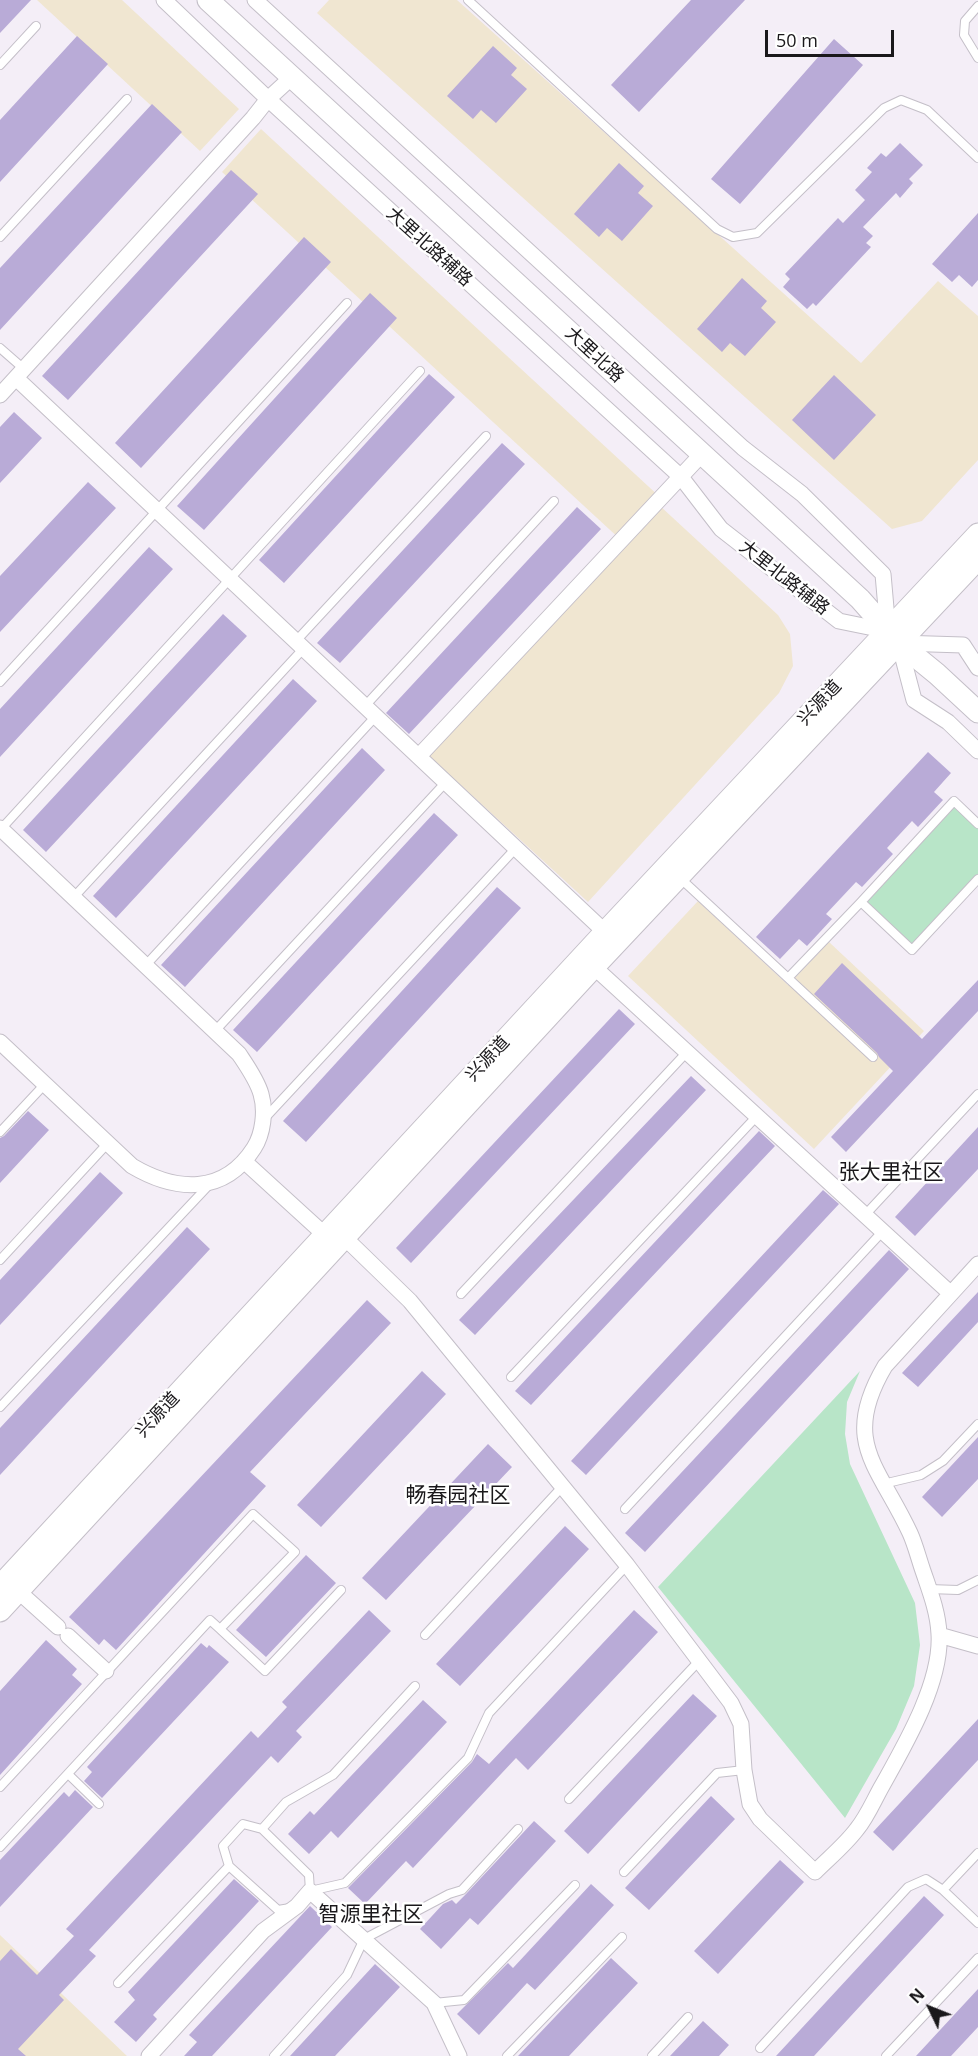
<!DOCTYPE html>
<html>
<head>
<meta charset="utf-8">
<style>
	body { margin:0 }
	#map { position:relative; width:978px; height:2056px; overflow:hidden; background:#f4eef7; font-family:"Open Sans",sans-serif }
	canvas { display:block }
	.north { position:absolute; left:900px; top:1978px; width:60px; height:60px; -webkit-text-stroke:4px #fff; paint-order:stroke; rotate:313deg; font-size:16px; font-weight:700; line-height:24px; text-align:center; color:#1a181b }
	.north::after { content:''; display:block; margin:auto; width:21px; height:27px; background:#1a181b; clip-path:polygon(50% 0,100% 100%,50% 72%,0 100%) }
	.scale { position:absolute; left:765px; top:30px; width:129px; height:27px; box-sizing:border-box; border:3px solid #1a181b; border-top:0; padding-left:8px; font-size:18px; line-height:21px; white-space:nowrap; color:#1a181b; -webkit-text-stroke:4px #fff; paint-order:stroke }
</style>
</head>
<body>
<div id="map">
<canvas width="978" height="2056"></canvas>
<div class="north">N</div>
<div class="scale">50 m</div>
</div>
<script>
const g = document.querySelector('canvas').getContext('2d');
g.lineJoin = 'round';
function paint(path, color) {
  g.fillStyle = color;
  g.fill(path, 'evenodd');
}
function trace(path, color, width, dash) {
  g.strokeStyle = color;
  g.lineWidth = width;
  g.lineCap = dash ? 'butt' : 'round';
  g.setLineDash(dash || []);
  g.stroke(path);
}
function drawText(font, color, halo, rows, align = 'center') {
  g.font = font + ' "Open Sans","Noto Sans SC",sans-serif';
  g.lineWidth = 5;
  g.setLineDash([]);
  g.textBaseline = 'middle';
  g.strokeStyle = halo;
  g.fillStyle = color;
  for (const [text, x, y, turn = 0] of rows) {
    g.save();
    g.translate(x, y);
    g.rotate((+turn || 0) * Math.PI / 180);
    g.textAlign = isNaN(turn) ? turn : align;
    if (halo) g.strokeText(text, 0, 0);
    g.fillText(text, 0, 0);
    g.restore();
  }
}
paint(new Path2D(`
	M 37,0 L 122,0 L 239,109 L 200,151 Z
	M 329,0 L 457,0 L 861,363 L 938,281 L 978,316 L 978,460 L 922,521 L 892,529 L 317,13 Z
	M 261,129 L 661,498 L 659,505 L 778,615 L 790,634 L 793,666 L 779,693 L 588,902 L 429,756 L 622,541 L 222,172 Z
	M 698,901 L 788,985 L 829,942 L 924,1031 L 814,1149 L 628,976 Z
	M 0,1935 L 127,2056 L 0,2056 Z`), '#f0e6d1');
paint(new Path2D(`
	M 954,806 L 978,828 L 978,874 L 912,945 L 866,902 Z
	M 860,1371 L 847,1402 L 845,1434 L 850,1464 L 915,1603 L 920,1645 L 914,1686 L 896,1729 L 845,1818 L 658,1587 Z`), '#b8e5c8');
paint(new Path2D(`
	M 0,0 L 31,0 L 0,33 Z
	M 691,0 L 745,0 L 639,112 L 611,85 Z
	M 77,36 L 108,64 L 0,182 L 0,120 Z
	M 834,39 L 863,65 L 740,204 L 711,179 Z
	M 493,46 L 517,68 L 511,75 L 527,89 L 496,123 L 481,110 L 473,119 L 447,96 Z
	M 152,104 L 182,132 L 0,330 L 0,268 Z
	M 900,143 L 923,165 L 909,179 L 913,183 L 900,198 L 896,193 L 863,227 L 873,236 L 866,243 L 871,247 L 816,306 L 813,303 L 807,309 L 783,287 L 790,279 L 785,274 L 838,218 L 843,223 L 865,200 L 855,190 L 872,172 L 867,168 L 881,153 L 886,157 Z
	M 619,163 L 644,186 L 638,193 L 653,206 L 622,241 L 607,228 L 599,237 L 574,214 Z
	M 231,170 L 258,194 L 68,400 L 42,376 Z
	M 978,213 L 978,280 L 972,287 L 959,275 L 952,282 L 932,264 Z
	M 304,237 L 331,262 L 141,468 L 115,443 Z
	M 742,278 L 767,301 L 761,308 L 776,322 L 745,356 L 730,343 L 722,352 L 697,329 Z
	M 370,293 L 397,318 L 204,530 L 177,506 Z
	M 429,374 L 455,397 L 284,583 L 259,560 Z
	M 834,375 L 876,415 L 834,460 L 792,420 Z
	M 14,412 L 42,438 L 0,483 L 0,427 Z
	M 502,443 L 525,464 L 340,663 L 317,643 Z
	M 88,482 L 116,508 L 0,632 L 0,576 Z
	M 577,507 L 601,529 L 409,734 L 386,713 Z
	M 149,547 L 173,569 L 0,757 L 0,709 Z
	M 223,614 L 247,636 L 46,852 L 23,830 Z
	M 293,679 L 317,701 L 116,918 L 93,896 Z
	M 362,748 L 385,770 L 185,987 L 161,965 Z
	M 928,752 L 951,773 L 934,792 L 943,800 L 918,827 L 912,821 L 887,848 L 893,854 L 862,887 L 856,882 L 826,914 L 832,919 L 807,946 L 799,939 L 780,959 L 756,937 Z
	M 434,813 L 458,835 L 257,1052 L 233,1030 Z
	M 497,887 L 521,908 L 306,1142 L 283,1121 Z
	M 842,963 L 922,1039 L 978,980 L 978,1011 L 846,1152 L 831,1137 L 893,1071 L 879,1057 L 877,1053 L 814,994 Z
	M 619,1009 L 635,1024 L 411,1263 L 396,1248 Z
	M 691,1076 L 706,1090 L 475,1335 L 459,1320 Z
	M 28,1111 L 49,1130 L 0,1183 L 0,1138 L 4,1136 Z
	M 978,1127 L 978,1169 L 915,1236 L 895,1217 Z
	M 759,1131 L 775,1146 L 531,1405 L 515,1391 Z
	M 100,1172 L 123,1193 L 0,1325 L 0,1280 Z
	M 823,1190 L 839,1204 L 586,1475 L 571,1461 Z
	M 187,1227 L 210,1249 L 0,1475 L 0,1428 Z
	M 889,1250 L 909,1269 L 645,1552 L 625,1533 Z
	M 978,1292 L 978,1322 L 918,1387 L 902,1373 Z
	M 367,1300 L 391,1323 L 250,1472 L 266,1486 L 116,1650 L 104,1639 L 99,1645 L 69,1617 Z
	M 422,1371 L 446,1394 L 321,1527 L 297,1505 Z
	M 978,1437 L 978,1479 L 942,1517 L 922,1497 Z
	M 488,1444 L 512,1467 L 386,1600 L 362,1578 Z
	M 565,1526 L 589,1549 L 460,1686 L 436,1664 Z
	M 306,1555 L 336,1583 L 266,1657 L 236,1630 Z
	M 369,1610 L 391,1631 L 296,1731 L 302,1737 L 278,1763 L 271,1756 L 89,1950 L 96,1956 L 59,1995 L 64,2000 L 18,2049 L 26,2056 L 0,2056 L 0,1961 L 11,1949 L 37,1975 L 74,1936 L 66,1929 L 251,1731 L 258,1738 L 287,1707 L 282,1702 Z
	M 634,1610 L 658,1632 L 528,1770 L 516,1758 L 413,1868 L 406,1861 L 365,1904 L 348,1888 L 472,1762 L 477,1754 L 489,1764 Z
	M 46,1640 L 77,1669 L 72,1675 L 82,1684 L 0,1775 L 0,1691 Z
	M 201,1643 L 207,1648 L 209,1645 L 229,1662 L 102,1798 L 84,1781 L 92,1772 L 87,1767 Z
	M 693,1694 L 717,1716 L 588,1854 L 564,1831 Z
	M 423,1700 L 447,1722 L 338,1838 L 331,1831 L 309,1854 L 288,1834 L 310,1811 L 314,1815 Z
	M 978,1719 L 978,1760 L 893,1851 L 873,1832 Z
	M 75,1790 L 93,1807 L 0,1907 L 0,1860 L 64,1792 L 69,1797 Z
	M 711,1796 L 735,1819 L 649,1910 L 625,1888 Z
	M 534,1821 L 556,1841 L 478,1925 L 470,1918 L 441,1949 L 420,1929 L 443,1904 L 452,1900 L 456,1904 L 466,1894 Z
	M 780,1860 L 804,1882 L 718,1974 L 694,1951 Z
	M 234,1879 L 259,1901 L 153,2015 L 157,2019 L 136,2042 L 114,2022 L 135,2000 L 128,1992 Z
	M 591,1884 L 614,1905 L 535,1990 L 527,1983 L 479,2035 L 457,2014 L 508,1963 L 513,1968 Z
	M 924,1896 L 944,1915 L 814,2056 L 776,2056 Z
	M 310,1906 L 332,1927 L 212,2056 L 184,2056 L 197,2042 L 189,2035 Z
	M 611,1958 L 638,1983 L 569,2056 L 518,2056 Z
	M 375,1964 L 400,1987 L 335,2056 L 290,2056 Z
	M 978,1989 L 978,2027 L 951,2056 L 916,2056 Z
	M 703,2021 L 729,2045 L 719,2056 L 670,2056 Z`), '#b9abd7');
const service = new Path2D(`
	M 468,0 L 717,229 L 733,237 L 757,233 L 884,108 L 901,100 L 927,110 L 978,158
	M 978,6 L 965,21 L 964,35 L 978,58
	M 0,65 L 36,26
	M 0,237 L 127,99
	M 0,348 L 24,369
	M 296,641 L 486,436
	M 0,682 L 347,303
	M 365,706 L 554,501
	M 978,824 L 954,801 L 861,902 L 912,950 L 978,879
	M 1,829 L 420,371
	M 680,878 L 788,978 L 861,902
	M 73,898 L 304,648
	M 145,966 L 376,716
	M 788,978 L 873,1057
	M 215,1031 L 446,782
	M 265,1118 L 516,848
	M 0,1132 L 45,1084
	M 865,1215 L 978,1094
	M 0,1260 L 108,1143
	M 461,1294 L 687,1052
	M 511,1377 L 757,1116
	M 0,1407 L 209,1185
	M 883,1484 L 921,1475 L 943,1461 L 978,1424
	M 625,1509 L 883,1231
	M 929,1589 L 958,1590 L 978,1580
	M 220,1629 L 265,1671 L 341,1590
	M 425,1635 L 562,1487
	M 415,1686 L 333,1775 L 286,1802 L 262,1829 L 309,1875 L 310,1891 L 345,1883 L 468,1758 L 489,1713 L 627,1565
	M 68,1774 L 99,1804
	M 0,1787 L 253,1514 L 295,1552 L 220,1629 L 210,1620 L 0,1847
	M 569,1799 L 699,1661
	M 229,1866 L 223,1846 L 243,1824 L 262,1829
	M 624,1872 L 717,1773 L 744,1770
	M 943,1890 L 978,1923
	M 118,1983 L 229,1866 L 278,1910 L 290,1908
	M 434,2003 L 464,2000 L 575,1885
	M 760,2048 L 908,1887 L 926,1879 L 943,1890 L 978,1853
	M 274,2056 L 347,1975 L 364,1939 L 449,1894 L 462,1890 L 518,1829
	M 507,2056 L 622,1937
	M 652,2056 L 688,2017
	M 886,2056 L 978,1958`);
const minor = new Path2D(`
	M 164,0 L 268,99 L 681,477 L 721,529 L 839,621 L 888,631 L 883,574 L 802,494 L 743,448 L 255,0
	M 16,378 L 605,932
	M 0,395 L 253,118 L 268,99 L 292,77
	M 978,668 L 963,645 L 899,643 L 914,700 L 948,722 L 978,751
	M 419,756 L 701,455
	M 0,828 L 239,1054 C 247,1066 257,1080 261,1094 C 266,1111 263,1134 254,1148 C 224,1195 176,1192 132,1166 L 0,1042
	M 594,967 L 950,1293
	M 245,1162 L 325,1235
	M 345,1238 L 410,1301 L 627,1565 L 731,1703 L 741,1724 L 744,1770 L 750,1804 L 760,1819 L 815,1872 C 829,1858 845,1845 857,1829 C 867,1817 874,1800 882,1786 C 905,1745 942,1682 939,1634 C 938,1611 929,1589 922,1568 C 918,1556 915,1544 910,1533 C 879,1466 840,1442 885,1366 L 978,1264
	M 18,1591 L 58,1627
	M 939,1635 L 978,1646
	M 68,1636 L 106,1671
	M 149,2056 L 263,1931 L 297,1906 L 310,1891 L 434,2003 L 459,2056`);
const secondary = new Path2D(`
	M 208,0 L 860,599 L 899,643 L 937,674 L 978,712
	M 0,1586 L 605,932 L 978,534
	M 0,1611 L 594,967 L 978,559`);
trace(service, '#c4bfc8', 10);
trace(minor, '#c4bfc8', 17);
trace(secondary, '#c4bfc8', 23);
trace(service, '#fff', 8);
trace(minor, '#fff', 15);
trace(secondary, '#fff', 21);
drawText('18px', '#1a181b', '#fff', [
	["大里北路辅路",429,247,42],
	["大里北路",594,355,43],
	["大里北路辅路",784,578,38],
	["兴源道",820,703,-47],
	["兴源道",488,1059,-47],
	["兴源道",158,1415,-47]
]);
drawText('21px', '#1a181b', '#fff', [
	["张大里社区",891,1173],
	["畅春园社区",458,1496],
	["智源里社区",371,1915]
]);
</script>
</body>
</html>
